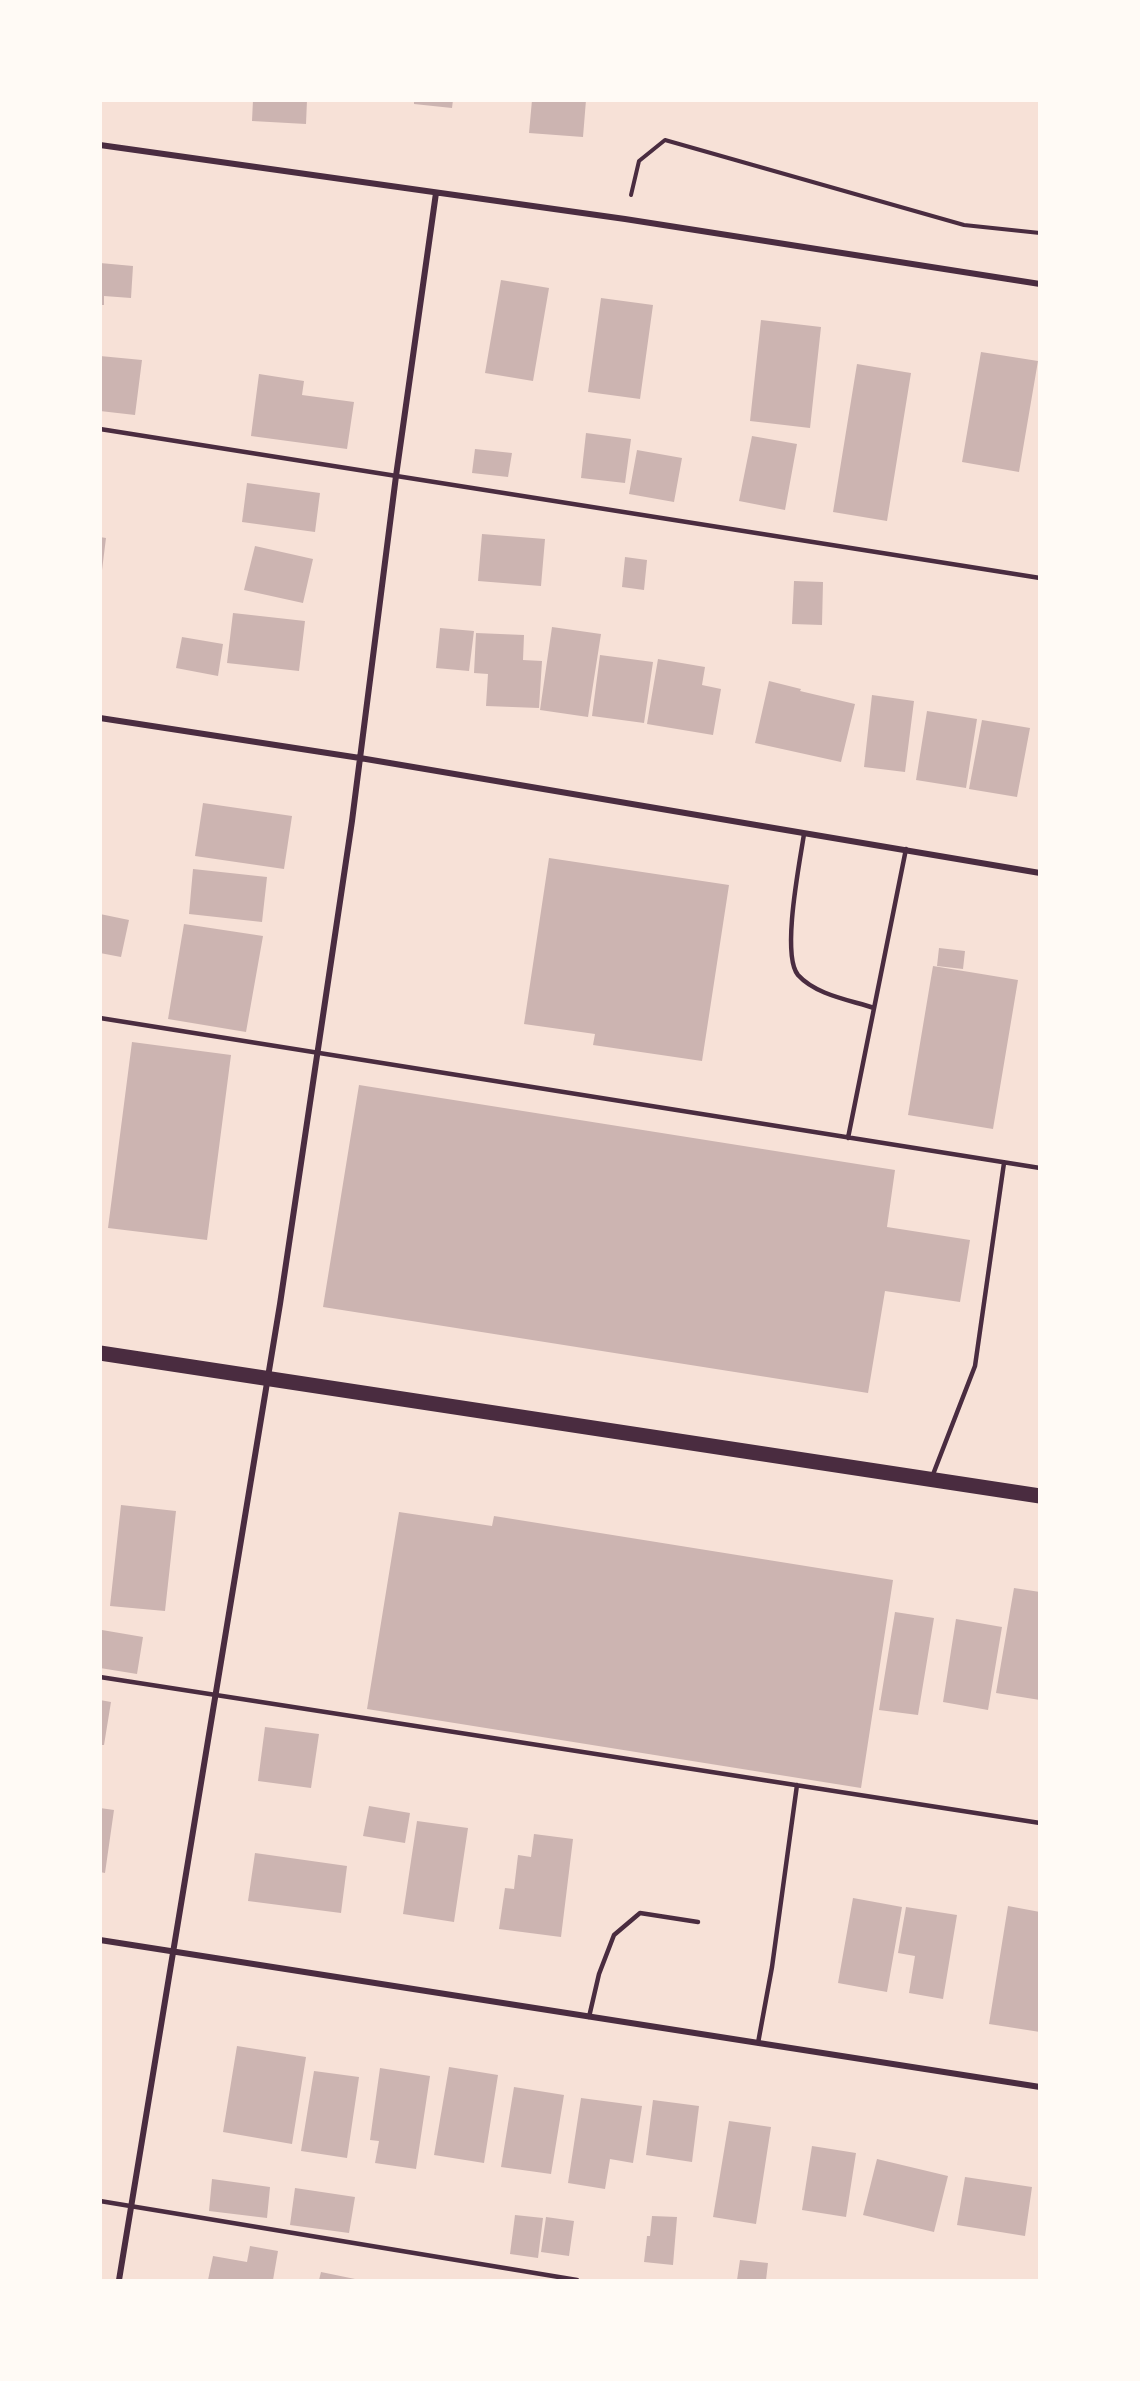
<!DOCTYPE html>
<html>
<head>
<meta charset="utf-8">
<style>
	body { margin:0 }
	#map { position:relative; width:1140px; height:2381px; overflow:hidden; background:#f7e1d7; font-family:"Fira Sans",sans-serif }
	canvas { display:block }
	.frame { position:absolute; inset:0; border:102px solid #fffaf5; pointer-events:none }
</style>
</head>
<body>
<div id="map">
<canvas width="1140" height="2381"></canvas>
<div class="frame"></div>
</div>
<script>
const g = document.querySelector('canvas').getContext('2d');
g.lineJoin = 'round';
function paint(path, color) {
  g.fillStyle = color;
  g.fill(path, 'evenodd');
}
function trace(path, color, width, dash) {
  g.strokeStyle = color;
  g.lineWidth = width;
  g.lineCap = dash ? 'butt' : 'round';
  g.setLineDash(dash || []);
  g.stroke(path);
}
paint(new Path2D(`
	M 253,100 L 307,100 L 306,124 L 252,121 Z
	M 414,100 L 453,100 L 452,108 L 414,104 Z
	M 532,100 L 586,100 L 583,137 L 529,133 Z
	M 100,263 L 133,266 L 131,298 L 104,296 L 104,305 L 100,305 Z
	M 501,280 L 549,288 L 533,381 L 485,373 Z
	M 601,298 L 653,305 L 640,399 L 588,392 Z
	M 761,320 L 821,327 L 810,428 L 750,421 Z
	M 981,352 L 1038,361 L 1019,472 L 962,462 Z
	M 100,356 L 142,360 L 135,415 L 100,411 Z
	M 857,364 L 911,373 L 887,521 L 833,512 Z
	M 259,374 L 304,381 L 302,395 L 354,402 L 347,449 L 251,436 Z
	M 586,433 L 631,439 L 625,483 L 581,478 Z
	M 752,436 L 797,444 L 785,510 L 739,501 Z
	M 475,449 L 512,453 L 508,477 L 472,473 Z
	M 637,450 L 682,458 L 674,502 L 629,494 Z
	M 247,483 L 320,493 L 315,532 L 242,522 Z
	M 482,534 L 545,539 L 541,586 L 478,581 Z
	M 100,537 L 106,538 L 102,570 L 100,570 Z
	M 255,546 L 313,559 L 303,603 L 244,590 Z
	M 625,557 L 647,560 L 644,590 L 622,587 Z
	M 794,581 L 823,582 L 822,625 L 792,624 Z
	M 233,613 L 305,621 L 299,671 L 227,663 Z
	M 552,627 L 601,634 L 588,717 L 540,710 Z
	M 440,628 L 474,631 L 469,671 L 436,668 Z
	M 476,633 L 524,635 L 523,660 L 542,661 L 539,708 L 486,706 L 488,674 L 474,673 Z
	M 182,637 L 223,644 L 218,676 L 176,668 Z
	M 600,655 L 653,662 L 644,723 L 592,716 Z
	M 658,659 L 705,667 L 702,685 L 721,689 L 713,735 L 647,724 Z
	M 769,681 L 801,689 L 800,691 L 855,704 L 841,762 L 755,743 Z
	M 872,695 L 914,701 L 905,772 L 864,767 Z
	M 927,711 L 977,719 L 966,788 L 916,780 Z
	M 982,720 L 1030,728 L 1017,797 L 969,789 Z
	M 203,803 L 292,816 L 284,869 L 195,856 Z
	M 549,858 L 729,885 L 702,1061 L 593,1045 L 595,1034 L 524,1024 Z
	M 193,869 L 267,877 L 262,922 L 189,914 Z
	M 100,914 L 129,920 L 121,957 L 100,953 Z
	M 184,924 L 263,936 L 246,1032 L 168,1019 Z
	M 939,948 L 965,951 L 963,969 L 937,966 Z
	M 933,966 L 1018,980 L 993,1129 L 908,1115 Z
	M 132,1042 L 231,1055 L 207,1240 L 108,1228 Z
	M 359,1085 L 895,1170 L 887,1227 L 970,1240 L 960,1302 L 885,1291 L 868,1393 L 323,1307 Z
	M 121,1505 L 176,1511 L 165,1611 L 110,1606 Z
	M 399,1512 L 492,1526 L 494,1516 L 893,1580 L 861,1788 L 367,1709 Z
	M 1014,1588 L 1040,1592 L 1040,1700 L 996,1693 Z
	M 895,1612 L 934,1618 L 918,1715 L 879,1710 Z
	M 956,1619 L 1002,1627 L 988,1710 L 943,1702 Z
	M 102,1630 L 143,1637 L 137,1674 L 100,1668 Z
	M 100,1700 L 111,1702 L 104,1745 L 100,1745 Z
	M 265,1727 L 319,1734 L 311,1788 L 258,1781 Z
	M 369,1806 L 410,1813 L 405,1843 L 363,1836 Z
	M 100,1808 L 114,1810 L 105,1873 L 100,1872 Z
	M 417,1821 L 468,1828 L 454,1922 L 403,1914 Z
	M 534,1834 L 573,1839 L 561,1937 L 499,1929 L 505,1888 L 514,1889 L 518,1855 L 531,1857 Z
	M 255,1853 L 347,1866 L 341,1913 L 248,1901 Z
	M 853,1898 L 902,1907 L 887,1992 L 838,1983 Z
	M 1008,1906 L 1040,1912 L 1040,2032 L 989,2024 Z
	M 906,1907 L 957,1915 L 943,1999 L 909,1993 L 915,1956 L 898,1953 Z
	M 237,2046 L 306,2057 L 292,2144 L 223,2132 Z
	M 449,2067 L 498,2075 L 484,2163 L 434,2155 Z
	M 380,2068 L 430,2076 L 416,2169 L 375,2163 L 379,2141 L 370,2140 Z
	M 314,2071 L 359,2077 L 347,2158 L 301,2151 Z
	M 514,2087 L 564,2095 L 551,2174 L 501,2167 Z
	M 581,2098 L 642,2106 L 633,2163 L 610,2159 L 605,2189 L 568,2183 Z
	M 653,2100 L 699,2106 L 692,2162 L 646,2155 Z
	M 729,2121 L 771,2127 L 756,2224 L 713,2217 Z
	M 812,2146 L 856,2153 L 846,2217 L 802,2210 Z
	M 877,2159 L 948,2176 L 934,2232 L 863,2215 Z
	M 965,2177 L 1032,2187 L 1025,2236 L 957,2225 Z
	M 212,2179 L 270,2187 L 267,2218 L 209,2211 Z
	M 295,2188 L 355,2197 L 349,2233 L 290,2225 Z
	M 515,2215 L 543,2218 L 538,2258 L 510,2254 Z
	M 652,2216 L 677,2217 L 673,2265 L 644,2262 L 647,2236 L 650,2236 Z
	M 546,2217 L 574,2221 L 569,2256 L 541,2252 Z
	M 250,2246 L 278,2251 L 273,2280 L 208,2280 L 213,2256 L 247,2262 Z
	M 740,2260 L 768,2263 L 766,2280 L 737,2280 Z
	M 321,2272 L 355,2279 L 355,2280 L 319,2280 Z`), '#ccb4b1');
trace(new Path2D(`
	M 631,195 L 639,161 L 665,140 L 964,225 L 1040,233`), '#4a2c40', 4);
trace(new Path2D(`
	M 100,429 L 1040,578
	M 804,834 C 800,861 781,955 798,975 C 816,995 850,1000 874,1008
	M 100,1018 L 1040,1168
	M 848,1138 L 906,849
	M 932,1477 L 975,1366 L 1004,1163
	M 100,1677 L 1040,1823
	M 589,2017 L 599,1974 L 614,1935 L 640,1913 L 698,1922
	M 758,2043 L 772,1967 L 797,1785
	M 100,2201 L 577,2280`), '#4a2c40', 4.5);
trace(new Path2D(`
	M 100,145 L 625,219 L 1040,284
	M 100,718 L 360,758 L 1040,873
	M 100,1940 L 1040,2087
	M 119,2280 L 280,1304 L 352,821 L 396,476 L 436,193`), '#4a2c40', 6);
trace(new Path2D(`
	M 100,1353 L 1040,1496`), '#4a2c40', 15);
</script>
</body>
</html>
